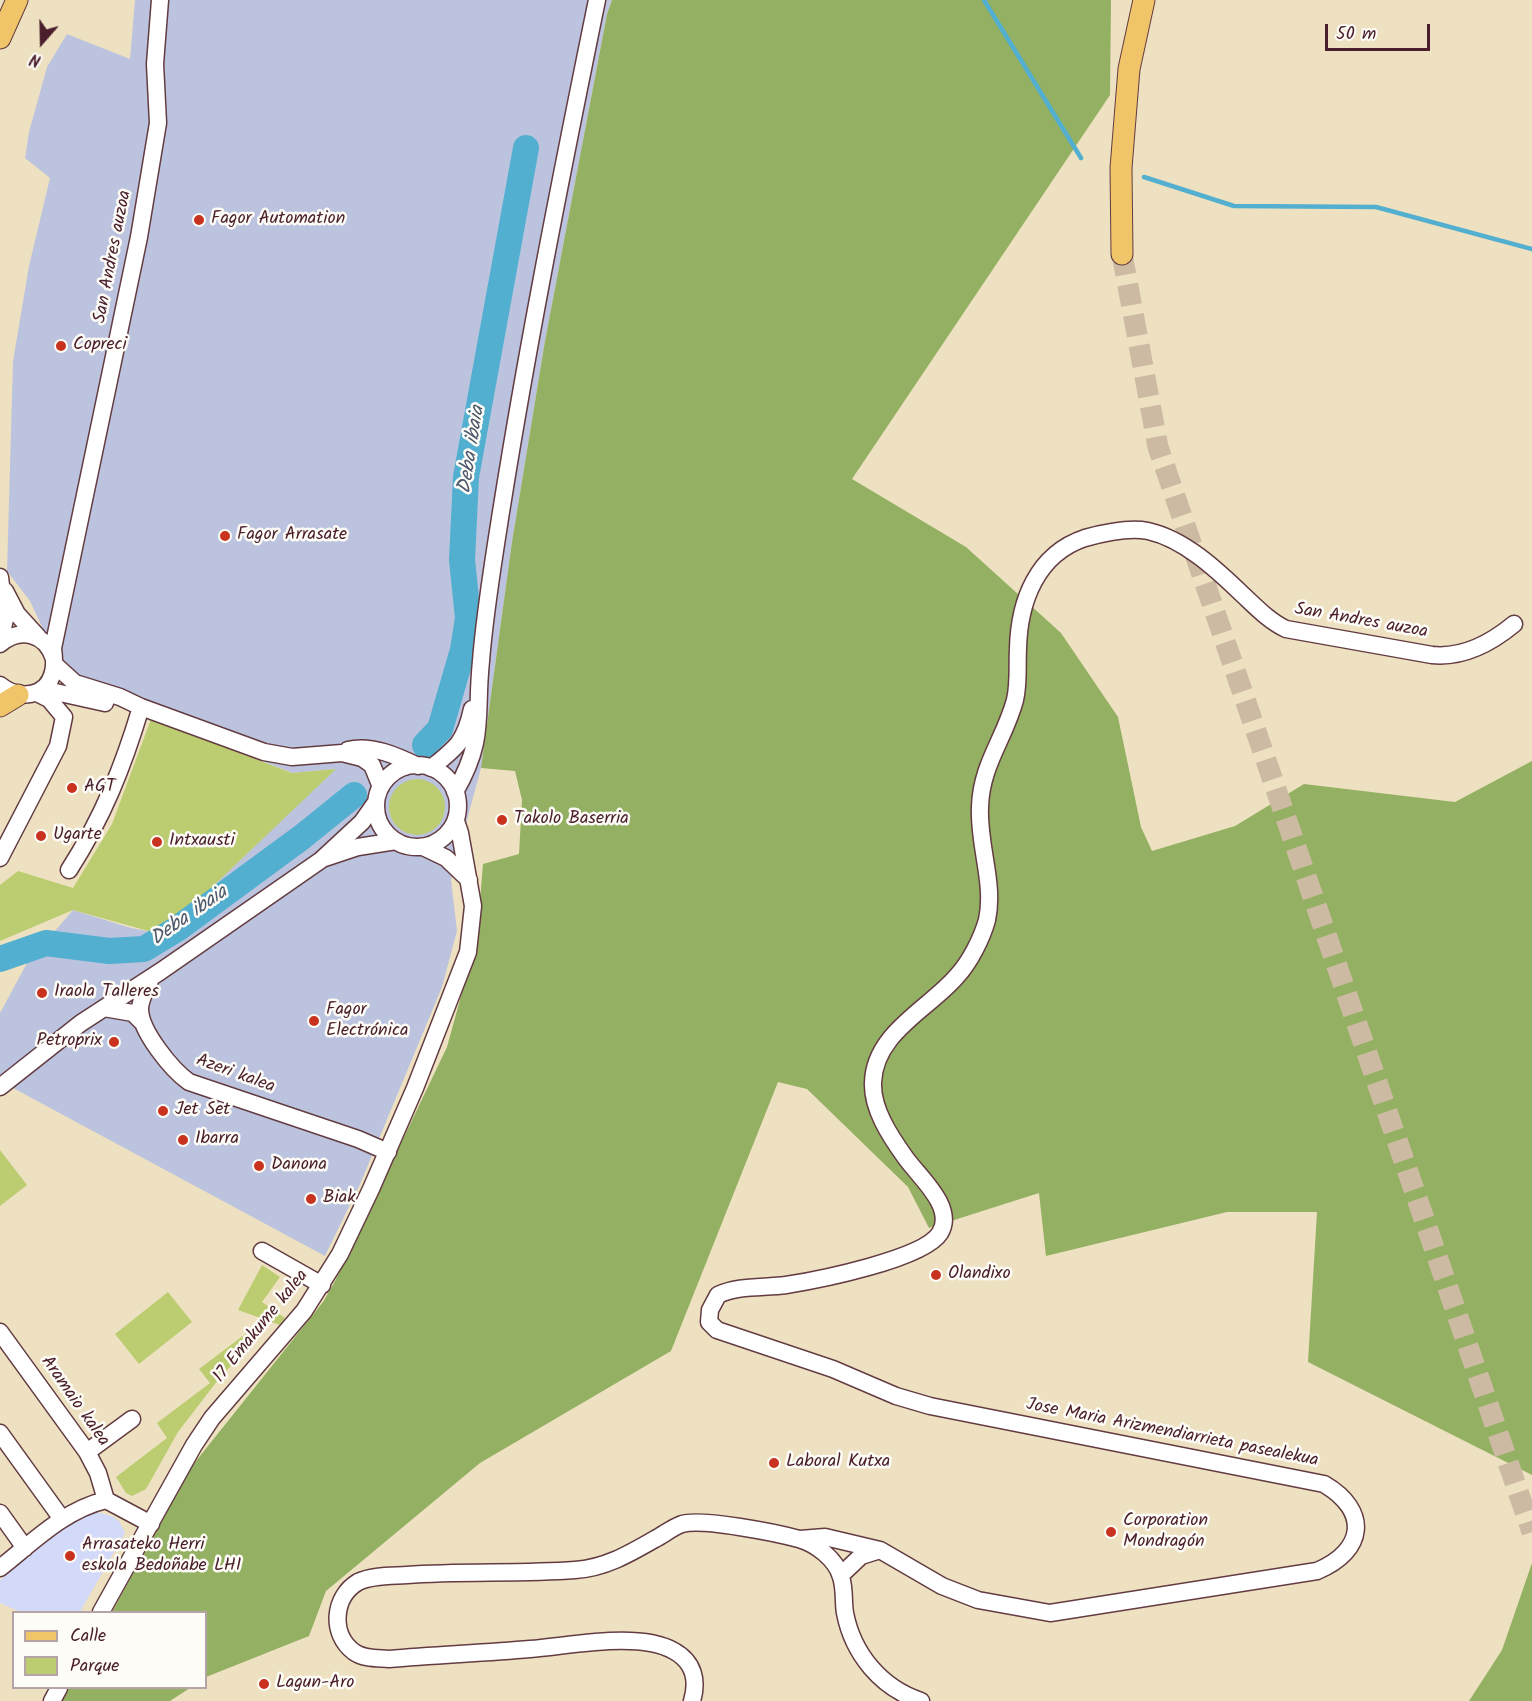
<!DOCTYPE html>
<html>
<head>
<meta charset="utf-8">
<style>
	body { margin:0 }
	#map { position:relative; width:1532px; height:1701px; overflow:hidden; background:#eee1c1; font-family:Kalam,sans-serif }
	canvas { display:block }
	.legend { position:absolute; left:12px; top:1611px; width:195px; height:78px; box-sizing:border-box; background:#fdfcf7; border:2px solid #b5a4a5; margin:0; padding:8px 10px; list-style:none; font-size:18px; color:#4a1f2b }
	.legend li { display:flex; align-items:center; gap:12px; height:30px }
	.legend b { width:30px; border:2px solid #b5a4a5 }
	.north { position:absolute; left:12px; top:12px; width:60px; height:60px; -webkit-text-stroke:4px #fdfcf7; paint-order:stroke; rotate:200deg; font-size:16px; font-weight:700; line-height:24px; text-align:center; color:#4a1f2b }
	.north::after { content:''; display:block; margin:auto; width:21px; height:27px; background:#4a1f2b; clip-path:polygon(50% 0,100% 100%,50% 72%,0 100%) }
	.scale { position:absolute; left:1325px; top:24px; width:105px; height:27px; box-sizing:border-box; border:3px solid #4a1f2b; border-top:0; padding-left:8px; font-size:18px; line-height:21px; white-space:nowrap; color:#4a1f2b; -webkit-text-stroke:4px #fdfcf7; paint-order:stroke }
</style>
</head>
<body>
<div id="map">
<canvas width="1532" height="1701"></canvas>
<ul class="legend">
<li><b style="height:8px;background:#f0c469"></b>Calle</li>
<li><b style="height:16px;background:#bbcd70"></b>Parque</li>
</ul>
<div class="north">N</div>
<div class="scale">50 m</div>
</div>
<script>
const g = document.querySelector('canvas').getContext('2d');
g.lineJoin = 'round';
function paint(path, color) {
  g.fillStyle = color;
  g.fill(path, 'evenodd');
}
function trace(path, color, width, dash) {
  g.strokeStyle = color;
  g.lineWidth = width;
  g.lineCap = dash ? 'butt' : 'round';
  g.setLineDash(dash || []);
  g.stroke(path);
}
function drawText(font, color, halo, rows, align = 'center') {
  g.font = font + ' Kalam,sans-serif';
  g.lineWidth = 5;
  g.setLineDash([]);
  g.textBaseline = 'middle';
  g.strokeStyle = halo;
  g.fillStyle = color;
  for (const [text, x, y, turn = 0] of rows) {
    g.save();
    g.translate(x, y);
    g.rotate((+turn || 0) * Math.PI / 180);
    g.textAlign = isNaN(turn) ? turn : align;
    if (halo) g.strokeText(text, 0, 0);
    g.fillText(text, 0, 0);
    g.restore();
  }
}
paint(new Path2D(`
	M 93,1511 L 112,1516 L 119,1521 L 125,1533 L 80,1612 L 21,1612 L 0,1603 L 0,1580 L 71,1522 Z`), '#d3d9f9');
paint(new Path2D(`
	M 135,0 L 612,0 L 607,14 L 545,341 L 512,542 L 481,768 L 451,880 L 457,931 L 442,987 L 361,1182 L 325,1256 L 0,1081 L 0,1013 L 27,963 L 73,910 L 131,928 L 152,932 L 188,910 L 335,769 L 293,773 L 71,689 L 30,601 L 7,571 L 13,361 L 29,266 L 50,178 L 25,158 L 29,132 L 47,67 L 67,34 L 130,59 Z`), '#bcc3de');
paint(new Path2D(`
	M 151,719 L 292,773 L 336,769 L 188,910 L 152,932 L 73,910 L 0,941 L 0,885 L 18,871 L 73,888 L 112,824 Z
	M389 807a28 28 0 1 1 56 0a28 28 0 1 1-56 0Z
	M 0,1150 L 27,1185 L 0,1206 Z
	M 262,1265 L 280,1277 L 262,1302 L 285,1318 L 280,1325 L 238,1310 Z
	M 168,1292 L 192,1322 L 139,1364 L 115,1334 Z
	M 248,1332 L 250,1341 L 243,1354 L 221,1376 L 178,1432 L 146,1489 L 132,1496 L 126,1493 L 116,1477 L 167,1438 L 157,1423 L 210,1383 L 199,1369 Z`), '#bbcd70');
paint(new Path2D(`
	M 612,0 L 1111,0 L 1110,95 L 852,479 L 966,547 L 1061,633 L 1118,717 L 1141,827 L 1152,851 L 1235,826 L 1304,784 L 1455,802 L 1532,761 L 1532,1475 L 1308,1362 L 1317,1212 L 1227,1212 L 1046,1256 L 1039,1193 L 929,1228 L 908,1187 L 807,1089 L 778,1082 L 671,1351 L 480,1463 L 326,1591 L 309,1636 L 206,1677 L 206,1612 L 112,1612 L 192,1466 L 323,1302 L 335,1281 L 447,1047 L 477,938 L 483,864 L 519,854 L 522,800 L 515,771 L 481,768 L 512,542 L 545,341 L 607,14 Z
	M 1532,1563 L 1532,1701 L 1469,1701 L 1502,1650 Z
	M 69,1688 L 190,1688 L 170,1701 L 61,1701 Z`), '#94b062');
trace(new Path2D(`
	M 984,0 L 1081,158
	M 1144,177 L 1234,206 L 1376,207 L 1532,249`), '#52afd0', 4.5);
trace(new Path2D(`
	M 425,745 L 440,729 L 463,650 L 468,618 L 462,560 L 466,477 L 526,148
	M 0,959 L 46,943 L 109,951 L 144,949 L 177,929 L 302,837 L 354,795`), '#52afd0', 26);
trace(new Path2D(`
	M 1122,254 L 1158,447 L 1532,1532`), '#cdbaa3', 21, [21, 10]);
const minor = new Path2D(`
	M 0,577 L 5,619 L 0,642
	M 5,591 L 17,614 L 38,637
	M 0,644 C 20,627 46,633 54,659
	M 54,664 L 75,683 L 120,697 L 141,707 L 264,752 L 292,757 L 342,753 L 362,758 L 372,765 L 381,787
	M 0,685 C 18,700 47,698 53,672 C 55,665 54,656 53,648 L 139,237 L 158,123 L 155,64 L 160,0
	M 42,689 L 105,703
	M 37,693 L 49,699 L 64,717
	M 348,750 C 371,744 397,756 418,766
	M376 806a41 41 0 1 1 82 0a41 41 0 1 1-82 0Z
	M 431,768 C 456,748 465,742 472,709
	M 455,792 C 486,738 475,718 481,661 C 484,622 490,583 496,544 C 524,362 560,181 597,0
	M 423,847 L 446,858 L 469,880
	M 0,858 L 58,746 L 64,717
	M 325,858 L 358,847 L 396,841
	M 69,870 C 103,817 123,767 141,707
	M 151,978 C 147,988 140,999 140,1009 C 140,1031 172,1070 189,1082 L 358,1139 L 388,1152
	M 104,1008 L 133,1013 L 143,1023
	M 0,1087 L 81,1023 L 161,971 L 321,860 L 362,822 L 376,802
	M 262,1251 L 322,1285
	M 0,1332 L 87,1452 L 98,1473 L 106,1500
	M 0,1433 L 62,1519
	M 87,1452 L 132,1419
	M 0,1513 L 25,1548
	M 800,1539 L 825,1537 L 880,1550 L 942,1586 L 978,1600 L 1050,1613 L 1317,1571 C 1365,1551 1370,1511 1324,1484 L 930,1406 L 896,1396 L 833,1369 L 717,1330 L 709,1322 L 710,1310 L 718,1295 C 738,1285 764,1288 786,1285 C 818,1280 924,1259 940,1233 C 956,1207 918,1176 905,1157 C 890,1136 872,1109 873,1083 C 874,1033 929,1009 957,976 C 970,962 982,938 987,920 C 995,883 978,845 980,807 C 981,765 1005,738 1015,700 C 1019,683 1017,666 1018,649 C 1019,601 1037,554 1085,538 C 1103,533 1128,527 1148,531 C 1184,539 1216,569 1242,594 C 1256,607 1269,621 1286,629 L 1432,655 C 1462,658 1491,643 1514,624
	M 0,1568 C 33,1542 64,1510 106,1500 L 151,1524
	M 841,1575 L 861,1556 L 880,1550
	M 101,1612 L 194,1445 L 212,1418 L 304,1311 L 340,1254 L 371,1189 L 415,1088 L 468,952 L 473,906 L 460,833 L 456,821
	M 52,1701 L 59,1688
	M 692,1701 C 698,1681 694,1662 674,1651 C 639,1631 570,1646 530,1649 C 483,1653 436,1655 389,1659 C 377,1658 364,1659 354,1652 C 330,1634 333,1597 358,1582 C 372,1575 392,1576 407,1575 C 463,1571 519,1574 575,1570 C 605,1568 629,1554 655,1539 C 663,1535 673,1527 682,1524 C 702,1518 777,1533 799,1539 C 816,1544 836,1559 841,1577 C 845,1589 843,1601 845,1613 C 853,1654 881,1688 921,1701`);
const major = new Path2D(`
	M 0,38 L 17,0
	M 1122,254 L 1121,168 L 1129,69 L 1144,0
	M 0,706 L 18,695`);
trace(minor, '#633c42', 19);
trace(major, '#633c42', 23);
trace(minor, '#fff', 16);
trace(major, '#f0c469', 21);
for (const [x, y, r, color] of [
	[199,220,6,"#c8321e"],
	[61,346,6,"#c8321e"],
	[225,536,6,"#c8321e"],
	[72,788,6,"#c8321e"],
	[502,820,6,"#c8321e"],
	[41,836,6,"#c8321e"],
	[157,842,6,"#c8321e"],
	[42,993,6,"#c8321e"],
	[314,1021,6,"#c8321e"],
	[114,1042,6,"#c8321e"],
	[163,1111,6,"#c8321e"],
	[183,1140,6,"#c8321e"],
	[259,1166,6,"#c8321e"],
	[311,1199,6,"#c8321e"],
	[936,1275,6,"#c8321e"],
	[774,1463,6,"#c8321e"],
	[1111,1532,6,"#c8321e"],
	[70,1556,6,"#c8321e"],
	[264,1684,6,"#c8321e"]
]) {
  const dot = new Path2D();
  dot.arc(x, y, r, 0, 2 * Math.PI);
  g.fillStyle = color;
  g.fill(dot);
  trace(dot, '#fdfcf7', 2);
}
drawText('18px', '#4a1f2b', '#fdfcf7', [
	["Fagor Automation",211,220],
	["Copreci",73,346],
	["Fagor Arrasate",237,536],
	["AGT",84,788],
	["Takolo Baserria",514,820],
	["Ugarte",53,836],
	["Intxausti",169,842],
	["Iraola Talleres",54,993],
	["Fagor",326,1011],
	["Electrónica",326,1032],
	["Petroprix",102,1042,"right"],
	["Jet Set",175,1111],
	["Ibarra",195,1140],
	["Danona",271,1166],
	["Biak",323,1199],
	["Olandixo",948,1275],
	["Laboral Kutxa",786,1463],
	["Corporation",1123,1522],
	["Mondragón",1123,1543],
	["Arrasateko Herri",82,1546],
	["eskola Bedoñabe LHI",82,1567],
	["Lagun-Aro",276,1684]
], 'left');
drawText('18px', '#4a1f2b', '#fdfcf7', [
	["San Andres auzoa",114,257,-79],
	["San Andres auzoa",1361,622,10],
	["Azeri kalea",235,1075,20],
	["17 Emakume kalea",262,1327,-51],
	["Aramaio kalea",74,1402,55],
	["Jose Maria Arizmendiarrieta pasealekua",1172,1434,11]
]);
drawText('italic 20px', '#4d596d', '#fdfcf7', [
	["Deba ibaia",473,450,-81],
	["Deba ibaia",190,917,-35]
]);
</script>
</body>
</html>
